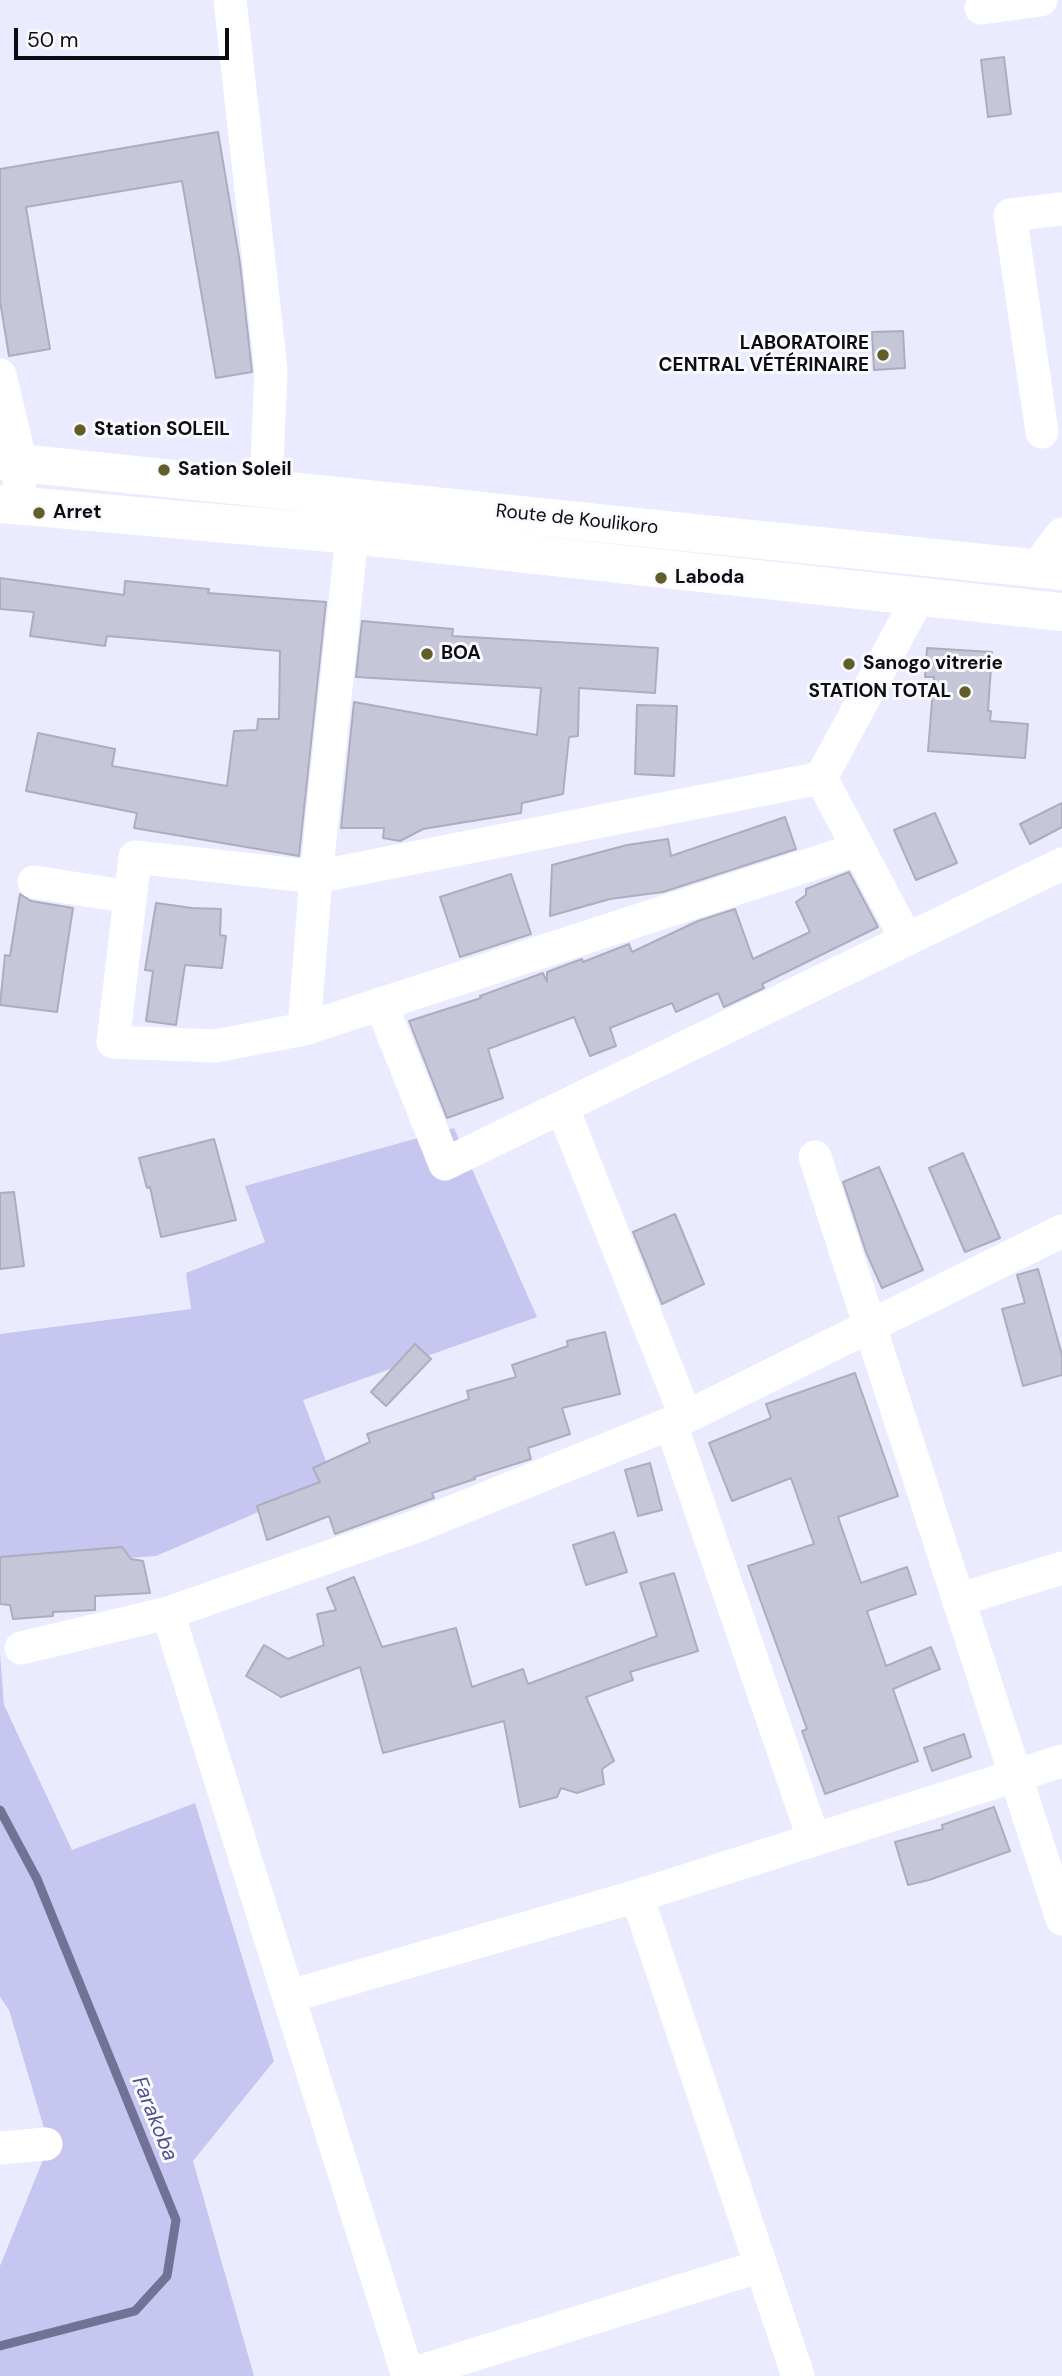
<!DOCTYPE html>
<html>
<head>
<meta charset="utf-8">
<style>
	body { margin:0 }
	#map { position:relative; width:1062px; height:2376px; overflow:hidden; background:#ebebff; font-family:"DM Sans",sans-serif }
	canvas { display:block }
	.scale { position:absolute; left:14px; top:28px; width:215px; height:32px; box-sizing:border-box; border:4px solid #0c0c12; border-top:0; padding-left:9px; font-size:21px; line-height:24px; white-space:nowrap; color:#0c0c12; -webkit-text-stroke:5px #fafafe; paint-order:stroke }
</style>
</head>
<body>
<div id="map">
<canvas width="1062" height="2376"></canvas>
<div class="scale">50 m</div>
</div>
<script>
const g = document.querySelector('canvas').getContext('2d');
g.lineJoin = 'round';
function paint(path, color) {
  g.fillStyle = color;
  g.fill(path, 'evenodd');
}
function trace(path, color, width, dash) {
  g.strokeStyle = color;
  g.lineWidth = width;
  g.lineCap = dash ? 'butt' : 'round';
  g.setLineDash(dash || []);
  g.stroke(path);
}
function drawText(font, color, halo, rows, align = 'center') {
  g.font = font + ' "DM Sans",sans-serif';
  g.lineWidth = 6;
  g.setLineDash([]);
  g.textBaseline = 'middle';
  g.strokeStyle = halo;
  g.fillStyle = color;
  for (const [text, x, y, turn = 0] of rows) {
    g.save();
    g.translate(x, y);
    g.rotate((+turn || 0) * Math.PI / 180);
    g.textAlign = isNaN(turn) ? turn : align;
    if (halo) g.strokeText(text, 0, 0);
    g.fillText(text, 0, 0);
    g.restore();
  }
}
paint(new Path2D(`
	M 454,1128 L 537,1317 L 303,1400 L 333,1480 L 156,1556 L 0,1567 L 0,1334 L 191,1309 L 186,1273 L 265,1242 L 245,1186 Z
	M 0,1653 L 4,1705 L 72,1850 L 195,1803 L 274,2061 L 193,2161 L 254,2376 L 0,2376 L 0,2266 L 49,2145 L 9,2010 L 0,1997 Z`), '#c6c6f0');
trace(new Path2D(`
	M 0,1810 L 37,1879 L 176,2220 L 167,2276 L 135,2311 L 0,2346`), '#727297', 9);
const building = new Path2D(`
	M 1004,57 L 1011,114 L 988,117 L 981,60 Z
	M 218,132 L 240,263 L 252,372 L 216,378 L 182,181 L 26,207 L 50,349 L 9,356 L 0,301 L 0,169 Z
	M 903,331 L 905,368 L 874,370 L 872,332 Z
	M 0,578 L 124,595 L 125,581 L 209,589 L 208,593 L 326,602 L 299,856 L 134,828 L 137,813 L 26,791 L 38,733 L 115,749 L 112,766 L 227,786 L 234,731 L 257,730 L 258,719 L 279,719 L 280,651 L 107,636 L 105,646 L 30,636 L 34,612 L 0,609 Z
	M 362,621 L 453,629 L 452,636 L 658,648 L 655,693 L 579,688 L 578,736 L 569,737 L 563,794 L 522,803 L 521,813 L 423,829 L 400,841 L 383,838 L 384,828 L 341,828 L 354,702 L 537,735 L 541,688 L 356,677 Z
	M 927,648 L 992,652 L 988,711 L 991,711 L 990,721 L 1028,724 L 1025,758 L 928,751 L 934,677 L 925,677 Z
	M 637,705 L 677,706 L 674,776 L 635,774 Z
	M 1062,803 L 1062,827 L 1030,844 L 1020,824 Z
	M 935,813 L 957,863 L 916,880 L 894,830 Z
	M 785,817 L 796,849 L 663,892 L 610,899 L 550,916 L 552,865 L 627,845 L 668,839 L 671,856 Z
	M 849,872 L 878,927 L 762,984 L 764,988 L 724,1007 L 718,993 L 676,1012 L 672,1003 L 610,1028 L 616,1046 L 590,1056 L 574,1017 L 488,1049 L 503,1098 L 447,1118 L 409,1021 L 481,998 L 480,996 L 543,973 L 547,982 L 547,972 L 563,966 L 582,959 L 583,962 L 629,944 L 632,952 L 698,921 L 735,909 L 753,959 L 810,932 L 796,902 L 806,895 L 806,889 Z
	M 511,874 L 531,934 L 460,957 L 440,897 Z
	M 20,894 L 31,901 L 73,908 L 57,1012 L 0,1005 L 5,955 L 10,956 Z
	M 156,903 L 192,908 L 221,909 L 220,935 L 226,936 L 222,968 L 185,965 L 176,1025 L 146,1021 L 153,971 L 145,970 Z
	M 214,1139 L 236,1220 L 161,1237 L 150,1187 L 147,1188 L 139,1158 Z
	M 963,1153 L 1000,1238 L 965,1252 L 929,1168 Z
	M 879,1167 L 923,1270 L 882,1288 L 866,1252 L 843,1182 Z
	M 14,1192 L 24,1266 L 0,1269 L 0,1193 Z
	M 675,1214 L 704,1284 L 662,1304 L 633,1232 Z
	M 1038,1269 L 1062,1355 L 1062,1375 L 1023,1386 L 1002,1309 L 1025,1303 L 1017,1275 Z
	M 605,1332 L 620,1394 L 562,1408 L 570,1434 L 528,1448 L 531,1459 L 474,1477 L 475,1479 L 432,1493 L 434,1498 L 335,1534 L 329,1516 L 267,1540 L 257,1506 L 320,1482 L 313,1468 L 370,1442 L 367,1434 L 469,1399 L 467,1391 L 516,1377 L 512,1365 L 568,1346 L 567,1341 Z
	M 415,1344 L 431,1359 L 386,1406 L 371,1392 Z
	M 855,1373 L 898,1496 L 838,1517 L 861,1583 L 907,1567 L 916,1594 L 867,1611 L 886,1666 L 931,1647 L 940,1669 L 893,1689 L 918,1761 L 825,1794 L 802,1731 L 807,1729 L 748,1566 L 814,1544 L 791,1478 L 732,1501 L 709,1443 L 771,1418 L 766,1404 Z
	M 650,1463 L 662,1510 L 638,1516 L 625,1470 Z
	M 614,1532 L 627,1572 L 586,1585 L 573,1545 Z
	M 122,1547 L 131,1559 L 143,1561 L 150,1593 L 95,1596 L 95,1610 L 53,1612 L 53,1616 L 13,1619 L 10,1605 L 0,1604 L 0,1557 Z
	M 674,1573 L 698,1651 L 630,1672 L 633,1680 L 586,1697 L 614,1761 L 602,1769 L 604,1784 L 577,1793 L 561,1788 L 557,1797 L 520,1807 L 504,1721 L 383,1753 L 360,1667 L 281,1697 L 246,1676 L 264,1645 L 288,1659 L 324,1645 L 317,1614 L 336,1610 L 327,1588 L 354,1577 L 382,1647 L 456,1628 L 472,1687 L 523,1669 L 528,1684 L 657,1636 L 640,1583 Z
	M 964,1734 L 971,1757 L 932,1771 L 924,1748 Z
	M 994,1807 L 1010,1851 L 929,1880 L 908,1885 L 895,1842 L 943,1829 L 942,1825 Z`);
paint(building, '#c6c6d9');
trace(building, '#acadbf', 2);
trace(new Path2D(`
	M 230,0 L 271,370 L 266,487
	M 981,8 L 1041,0
	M 0,375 L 21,463 L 18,506
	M 1042,432 L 1010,215 L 1062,209
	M 1036,568 L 1062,534
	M 821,778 L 907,940
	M 858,849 L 304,1029 L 215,1046 L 113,1042 L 135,857 L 316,877 L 821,778 L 918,598
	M 34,882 L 130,897
	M 381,1004 L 445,1164 L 1062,864
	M 304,1029 L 316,877 L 352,535
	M 562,1107 L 686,1417
	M 815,1157 L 1062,1919
	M 671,1424 L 814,1840
	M 958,1600 L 1062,1568
	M 168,1613 L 408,2376
	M 21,1648 L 168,1613 L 417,1526 L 686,1417 L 1062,1231
	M 637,1896 L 798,2376
	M 290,1996 L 637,1896 L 1062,1761
	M 0,2148 L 46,2144
	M 408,2375 L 761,2266`), '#fff', 33);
trace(new Path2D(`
	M 0,461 L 1062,571
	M 0,504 L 352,535 L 1062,612`), '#fff', 38);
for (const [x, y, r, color] of [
	[883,355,7,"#625e2a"],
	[80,430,7,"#625e2a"],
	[164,470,7,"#625e2a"],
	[39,513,7,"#625e2a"],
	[661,578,7,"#625e2a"],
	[427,654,7,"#625e2a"],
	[849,664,7,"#625e2a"],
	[965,692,7,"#625e2a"]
]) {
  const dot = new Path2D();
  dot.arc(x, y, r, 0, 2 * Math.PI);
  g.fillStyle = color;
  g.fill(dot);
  trace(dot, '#fafafe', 2.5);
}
drawText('bold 19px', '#0c0c12', '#fafafe', [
	["LABORATOIRE",869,344,"right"],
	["CENTRAL VÉTÉRINAIRE",869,366,"right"],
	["Station SOLEIL",94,430],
	["Sation Soleil",178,470],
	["Arret",53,513],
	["Laboda",675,578],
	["BOA",441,654],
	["Sanogo vitrerie",863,664],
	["STATION TOTAL",951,692,"right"]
], 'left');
drawText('19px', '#0c0c12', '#fafafe', [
	["Route de Koulikoro",577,520,6]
]);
drawText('italic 21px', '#524e8e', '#fafafe', [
	["Farakoba",154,2119,68]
]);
</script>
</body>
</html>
